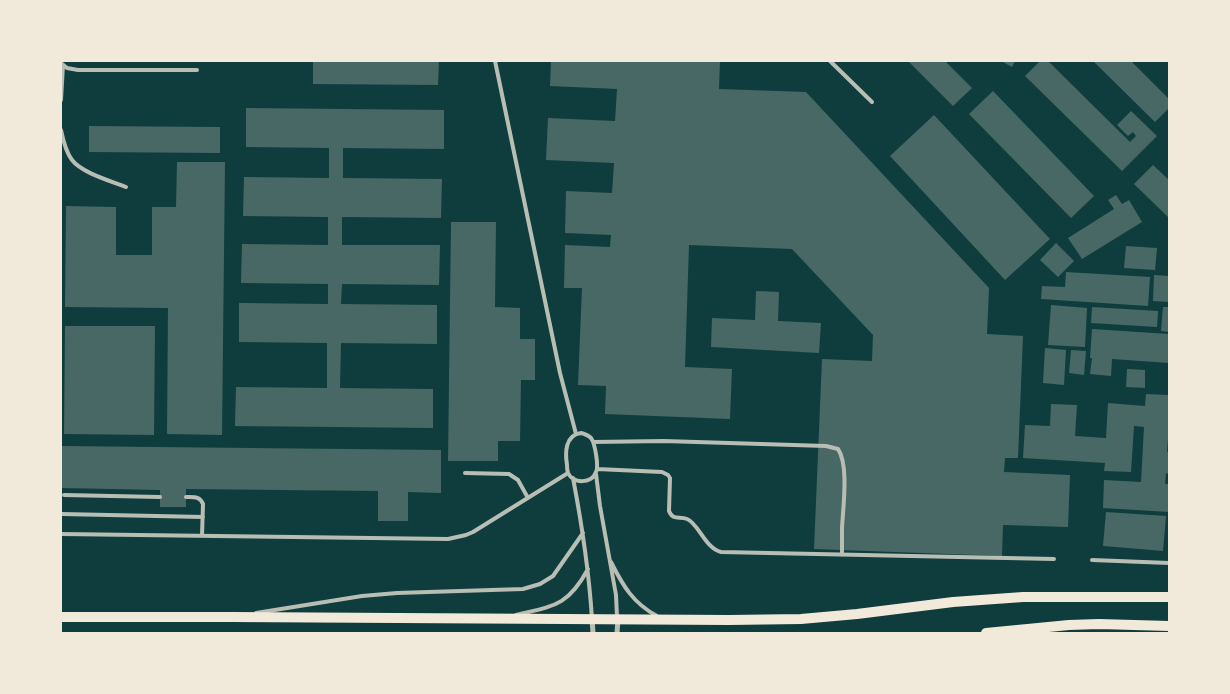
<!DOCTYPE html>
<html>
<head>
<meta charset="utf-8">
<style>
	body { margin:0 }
	#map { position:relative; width:1230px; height:694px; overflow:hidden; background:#0f3d3e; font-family:"IBM Plex Sans",sans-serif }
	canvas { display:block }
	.frame { position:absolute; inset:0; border:62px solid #f1e9da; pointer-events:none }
</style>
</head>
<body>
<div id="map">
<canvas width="1230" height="694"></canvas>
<div class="frame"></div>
</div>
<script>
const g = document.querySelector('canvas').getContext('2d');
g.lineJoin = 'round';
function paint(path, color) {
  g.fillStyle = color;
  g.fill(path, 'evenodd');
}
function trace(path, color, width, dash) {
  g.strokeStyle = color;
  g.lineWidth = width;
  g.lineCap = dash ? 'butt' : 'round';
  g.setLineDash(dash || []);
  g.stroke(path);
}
paint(new Path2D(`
	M 313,61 L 439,61 L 438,85 L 313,84 Z
	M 551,61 L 720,61 L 719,89 L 806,92 L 989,288 L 987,334 L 1023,336 L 1018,458 L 1005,458 L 1004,472 L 1070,475 L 1068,527 L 1003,525 L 1002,556 L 814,549 L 822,359 L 872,361 L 873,335 L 792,249 L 689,245 L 685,367 L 732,369 L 730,419 L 605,414 L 606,386 L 578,385 L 582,288 L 564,288 L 565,245 L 610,247 L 611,235 L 565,233 L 566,191 L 612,193 L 614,163 L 546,160 L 548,118 L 615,121 L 617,89 L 550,86 Z
	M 908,61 L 945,61 L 972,88 L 953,106 Z
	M 1001,61 L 1015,61 L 1012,67 Z
	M 1040,61 L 1048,61 L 1130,142 L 1136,136 L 1133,132 L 1128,136 L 1117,125 L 1131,111 L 1157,136 L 1122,171 L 1025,76 Z
	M 1093,61 L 1131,61 L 1169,99 L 1169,108 L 1155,122 Z
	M 993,91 L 1094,196 L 1071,218 L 969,114 Z
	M 246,108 L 444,110 L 444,149 L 343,148 L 343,178 L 442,179 L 441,218 L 342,217 L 342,245 L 440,245 L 439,285 L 342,284 L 341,304 L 437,305 L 437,344 L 341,343 L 340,388 L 433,389 L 433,428 L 235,426 L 236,387 L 327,388 L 327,343 L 239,342 L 239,303 L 328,304 L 328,284 L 241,283 L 242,244 L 328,245 L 328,217 L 243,216 L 244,177 L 329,178 L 329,148 L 246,147 Z
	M 934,115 L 1050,239 L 1005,280 L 890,156 Z
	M 89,126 L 220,127 L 220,153 L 89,152 Z
	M 177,162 L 225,162 L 222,435 L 167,434 L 168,308 L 65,307 L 66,206 L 116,207 L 116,255 L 152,255 L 152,207 L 176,207 Z
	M 1153,165 L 1169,180 L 1169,218 L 1134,184 Z
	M 1116,195 L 1122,204 L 1129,200 L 1142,222 L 1082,259 L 1068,238 L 1114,209 L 1108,200 Z
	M 451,222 L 496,222 L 495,307 L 520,308 L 520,339 L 535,339 L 535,380 L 521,380 L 520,441 L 498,441 L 498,461 L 448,461 Z
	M 1056,243 L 1074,261 L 1058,277 L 1040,260 Z
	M 1126,246 L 1157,248 L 1155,270 L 1124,268 Z
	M 1066,272 L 1150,277 L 1148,306 L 1041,299 L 1042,286 L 1065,287 Z
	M 1154,275 L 1169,276 L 1169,302 L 1153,301 Z
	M 756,291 L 779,292 L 778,321 L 821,323 L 819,353 L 711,347 L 712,318 L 755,320 Z
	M 1051,305 L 1087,308 L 1085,347 L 1048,345 Z
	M 1092,307 L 1158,311 L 1157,327 L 1091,323 Z
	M 1163,307 L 1169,307 L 1169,332 L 1161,331 Z
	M 65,326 L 155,326 L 154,435 L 64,434 Z
	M 1092,329 L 1169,334 L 1169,363 L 1112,359 L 1111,376 L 1090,374 L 1092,358 L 1090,358 Z
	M 1045,348 L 1066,350 L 1064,385 L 1043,383 Z
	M 1071,350 L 1086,351 L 1084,375 L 1069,373 Z
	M 1127,369 L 1145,370 L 1145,388 L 1126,387 Z
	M 1146,394 L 1169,395 L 1169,424 L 1167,452 L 1169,452 L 1169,474 L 1166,473 L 1165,484 L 1169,484 L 1169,512 L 1103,508 L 1104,480 L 1141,482 L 1144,427 L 1134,426 L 1131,472 L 1104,471 L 1105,463 L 1023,458 L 1025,425 L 1050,426 L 1051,404 L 1077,405 L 1075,436 L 1106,438 L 1108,403 L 1145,406 Z
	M 61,446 L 441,450 L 441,493 L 408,492 L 408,521 L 378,521 L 378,491 L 186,489 L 186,507 L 160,507 L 160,490 L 61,488 Z
	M 1106,512 L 1166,516 L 1163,551 L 1103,546 Z`), '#486865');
trace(new Path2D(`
	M 495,61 L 560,373 L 576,434
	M 830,61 L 872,102
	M 61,63 L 67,68 L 78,70 L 197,70
	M 61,100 L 63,65
	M 61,130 C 63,140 66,152 72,160 C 82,173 111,181 126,187
	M 581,433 C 585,434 588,435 591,438 C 595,443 599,467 596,472 C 592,484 573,484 568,473 C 567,470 567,467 567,465 C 565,453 565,435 581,433 Z
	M 593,442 L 664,441 L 826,446 L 838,449 C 849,465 843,508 842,528 C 842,537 842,546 842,555
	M 597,469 L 662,472 L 668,475 L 670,478 L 669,511 C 673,521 679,516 687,519 C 699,524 705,548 721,552 L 1054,559
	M 465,473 L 509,474 L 518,480 L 528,498
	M 596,474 L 600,506 L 616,595 L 617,617
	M 573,478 C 582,525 589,572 592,619
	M 64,495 L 160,497
	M 186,497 C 194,497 200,496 203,504 L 202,536
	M 62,514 L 203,517
	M 61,534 L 448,539 L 466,535 L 473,532 L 568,473
	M 1092,560 L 1169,563
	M 611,562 C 623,586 633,603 657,616
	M 256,613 L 362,596 L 397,593 L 523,589 L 540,584 L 553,576 L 583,533
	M 516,615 C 554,606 568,606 588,569`), '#b8beb3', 4);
trace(new Path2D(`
	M 592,619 L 593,633
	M 617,633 L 618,619`), '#b8beb3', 5);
trace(new Path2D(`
	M 61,617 L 232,617 L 729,620 L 801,619 L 857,614 L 953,602 L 1023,597 L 1169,597
	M 986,633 L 1069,625 L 1099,624 L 1169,626`), '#f1e9da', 10);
</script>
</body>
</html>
